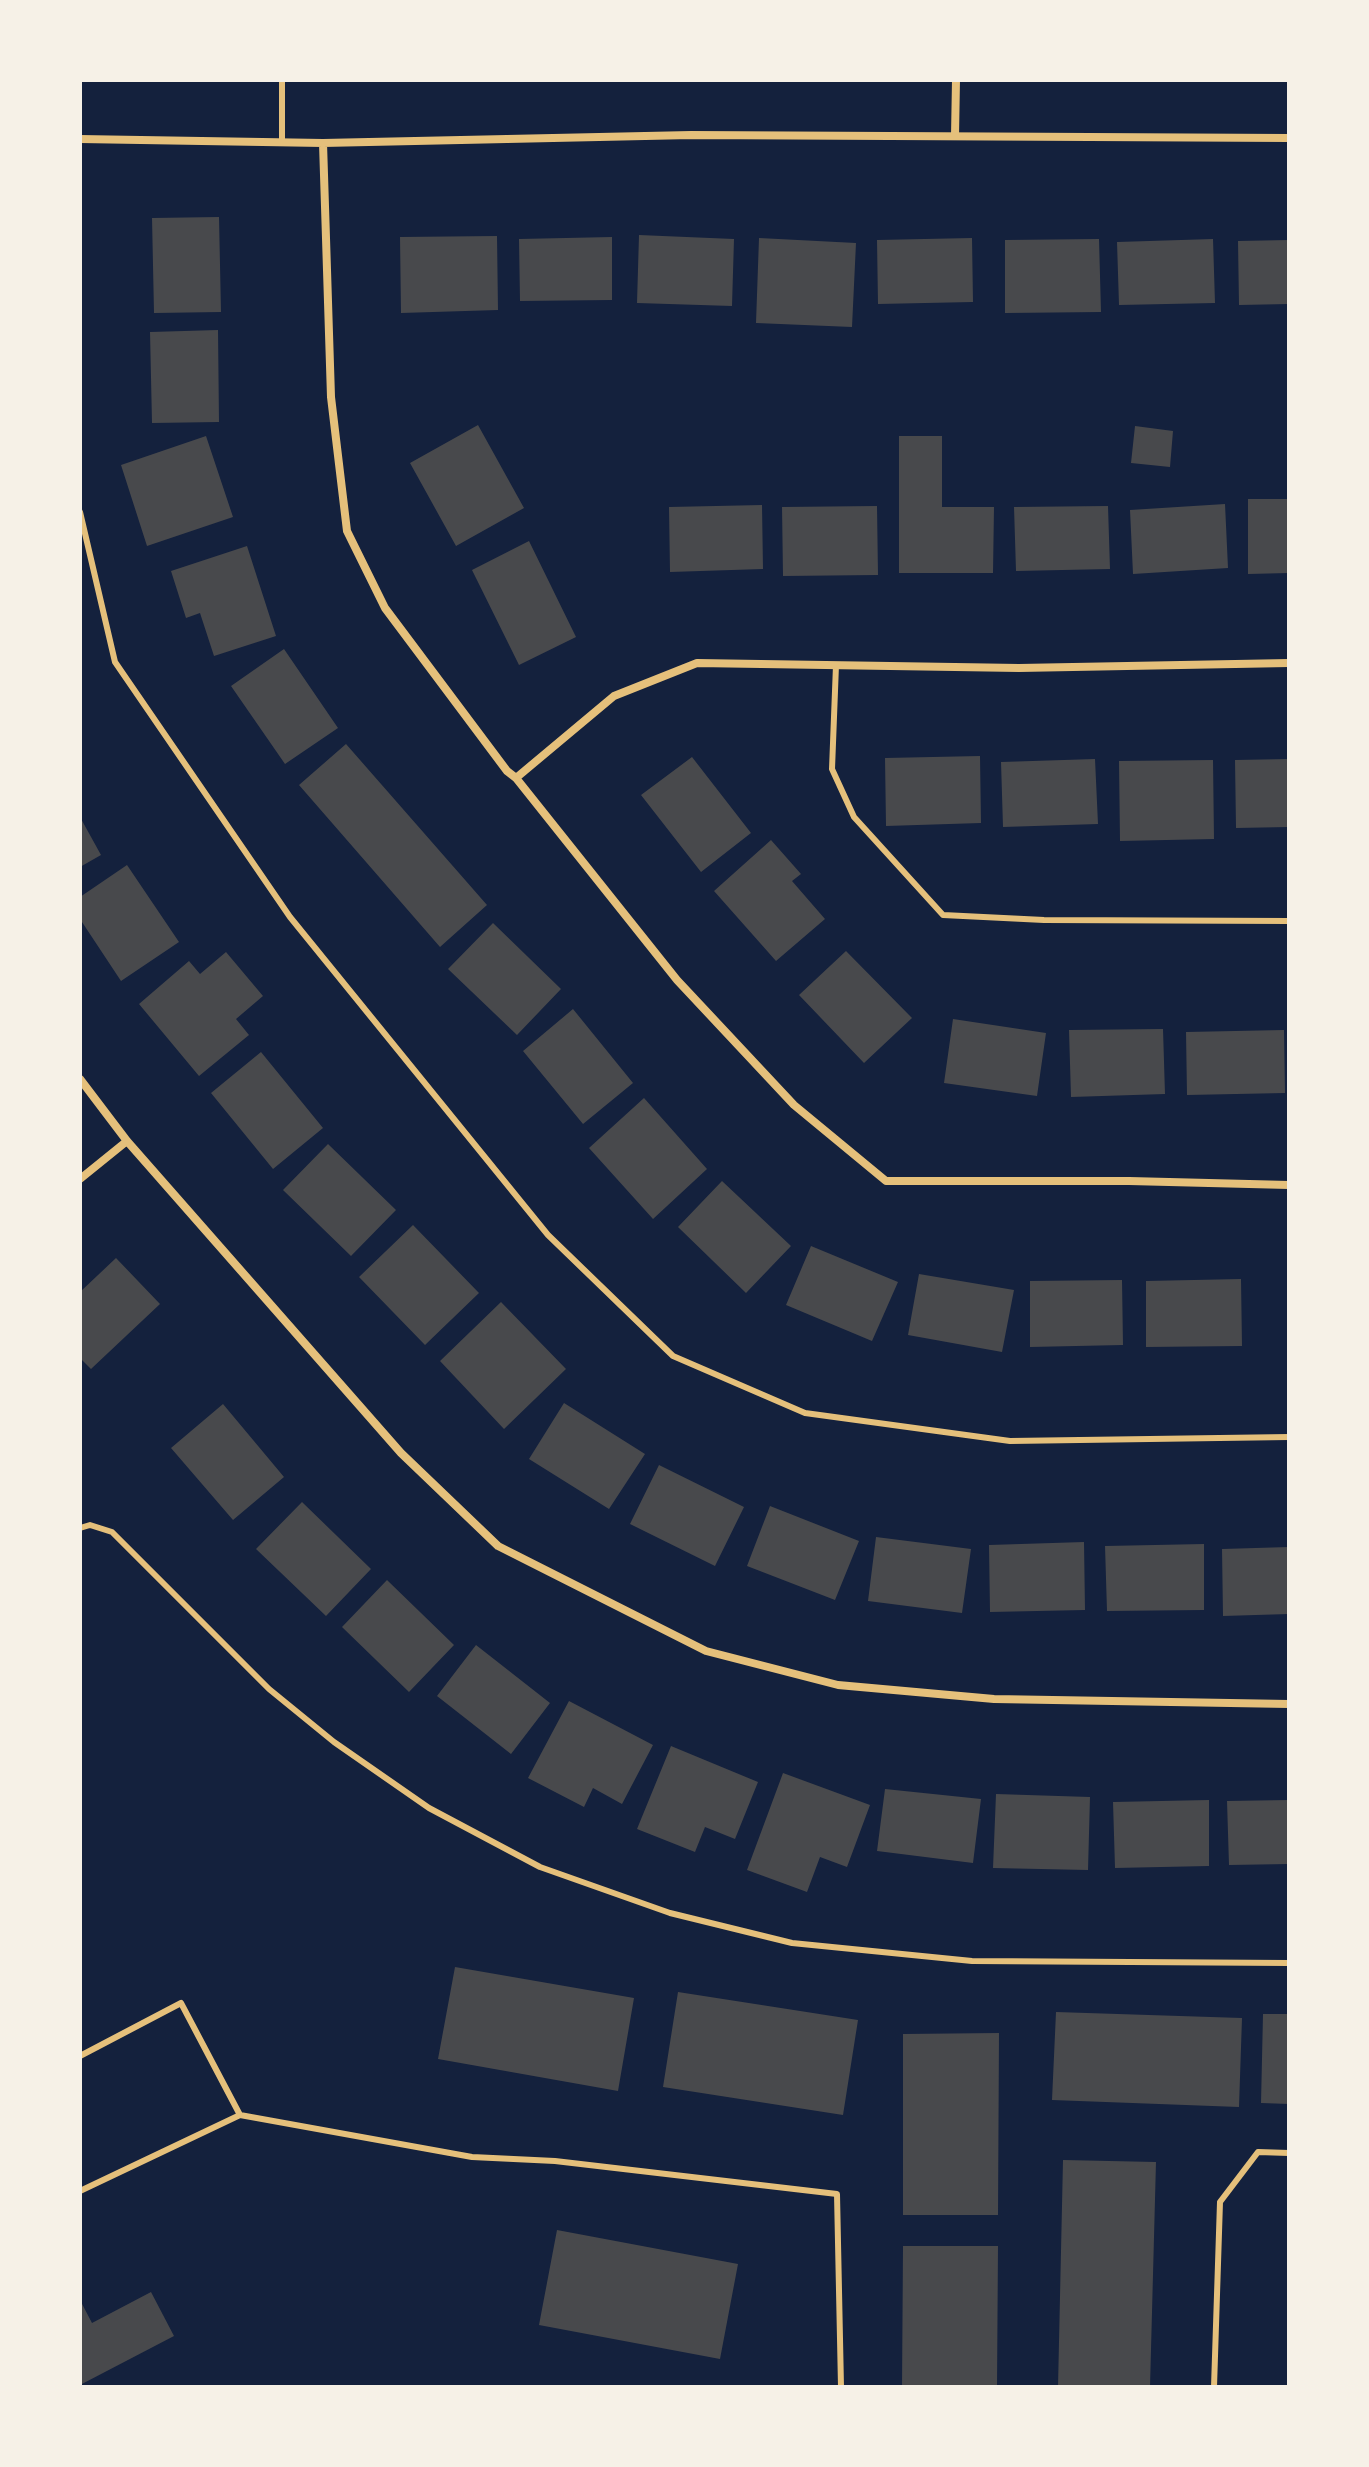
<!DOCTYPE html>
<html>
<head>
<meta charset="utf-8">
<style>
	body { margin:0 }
	#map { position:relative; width:1369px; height:2467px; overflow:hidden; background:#14213d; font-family:Figtree,sans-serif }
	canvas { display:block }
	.frame { position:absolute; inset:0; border:82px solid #f6f1e7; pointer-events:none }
</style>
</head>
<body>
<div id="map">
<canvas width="1369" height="2467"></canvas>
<div class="frame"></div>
</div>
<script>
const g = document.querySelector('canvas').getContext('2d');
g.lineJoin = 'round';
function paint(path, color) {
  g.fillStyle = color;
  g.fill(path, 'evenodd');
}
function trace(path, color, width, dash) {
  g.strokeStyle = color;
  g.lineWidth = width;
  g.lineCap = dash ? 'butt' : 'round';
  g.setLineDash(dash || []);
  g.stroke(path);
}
paint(new Path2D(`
	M 219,217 L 221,312 L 154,313 L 152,218 Z
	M 639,235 L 734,239 L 732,306 L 637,303 Z
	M 497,236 L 498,310 L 401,313 L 400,237 Z
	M 612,237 L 612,300 L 520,301 L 519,239 Z
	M 759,238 L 856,243 L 852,327 L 756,323 Z
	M 972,238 L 973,302 L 878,304 L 877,240 Z
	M 1099,239 L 1101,312 L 1005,313 L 1005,240 Z
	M 1213,239 L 1215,303 L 1119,305 L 1117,242 Z
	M 1289,240 L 1289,304 L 1239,305 L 1238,241 Z
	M 218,330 L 219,422 L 152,423 L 150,332 Z
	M 478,425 L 524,508 L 456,546 L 410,463 Z
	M 1135,426 L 1173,431 L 1170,467 L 1131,463 Z
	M 206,436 L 233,517 L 147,546 L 121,465 Z
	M 899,436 L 942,436 L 942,507 L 994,507 L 993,573 L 899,573 Z
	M 1248,499 L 1289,499 L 1289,573 L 1248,574 Z
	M 1225,504 L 1228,568 L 1133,574 L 1130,510 Z
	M 762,505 L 763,569 L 670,572 L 669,507 Z
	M 877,506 L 878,575 L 783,576 L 782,507 Z
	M 1108,506 L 1110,569 L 1016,571 L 1014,507 Z
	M 529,541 L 576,637 L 519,665 L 472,570 Z
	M 247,546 L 276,636 L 214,656 L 200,613 L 186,618 L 171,571 Z
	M 284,649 L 338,728 L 285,764 L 231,686 Z
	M 346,744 L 487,905 L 440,947 L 299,785 Z
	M 980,756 L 981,823 L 886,826 L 885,758 Z
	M 692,757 L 751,833 L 701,872 L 641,795 Z
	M 1095,759 L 1098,824 L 1003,827 L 1001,762 Z
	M 1289,759 L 1289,827 L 1236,828 L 1235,760 Z
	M 1213,760 L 1214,839 L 1120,841 L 1119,761 Z
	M 80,817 L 101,855 L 80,867 Z
	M 771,840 L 801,874 L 792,881 L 825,919 L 776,961 L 714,891 Z
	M 127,865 L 179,942 L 121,981 L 80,919 L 80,897 Z
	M 493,923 L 561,989 L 517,1035 L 448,969 Z
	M 846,951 L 912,1018 L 864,1063 L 799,995 Z
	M 226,952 L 263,996 L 236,1019 L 249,1035 L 199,1076 L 139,1004 L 189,961 L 200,974 Z
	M 573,1009 L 633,1083 L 583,1124 L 523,1051 Z
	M 953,1019 L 1046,1033 L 1037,1096 L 944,1083 Z
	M 1163,1029 L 1165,1094 L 1071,1097 L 1069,1030 Z
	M 1284,1030 L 1285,1093 L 1187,1095 L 1186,1032 Z
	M 261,1052 L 323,1128 L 273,1169 L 211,1093 Z
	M 644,1098 L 707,1169 L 653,1219 L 589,1148 Z
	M 328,1144 L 396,1210 L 351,1256 L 283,1190 Z
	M 722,1181 L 791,1246 L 746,1293 L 678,1227 Z
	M 413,1225 L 479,1293 L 425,1345 L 359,1277 Z
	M 811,1246 L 898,1282 L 872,1341 L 786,1305 Z
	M 116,1258 L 160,1304 L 91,1369 L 80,1358 L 80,1292 Z
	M 919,1274 L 1014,1290 L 1002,1352 L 908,1335 Z
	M 1241,1279 L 1242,1346 L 1146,1347 L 1146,1281 Z
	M 1122,1280 L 1123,1345 L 1030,1347 L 1030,1281 Z
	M 501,1302 L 566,1369 L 504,1429 L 440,1361 Z
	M 564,1403 L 645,1454 L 609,1509 L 529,1459 Z
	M 223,1404 L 284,1477 L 233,1520 L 171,1448 Z
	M 659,1465 L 744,1507 L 715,1566 L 630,1524 Z
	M 302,1502 L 371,1569 L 326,1616 L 256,1549 Z
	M 770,1506 L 859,1541 L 835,1600 L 747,1566 Z
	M 876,1537 L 971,1549 L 962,1613 L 868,1601 Z
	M 1084,1542 L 1085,1610 L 990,1612 L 989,1545 Z
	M 1204,1544 L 1204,1610 L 1107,1611 L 1105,1546 Z
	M 1289,1547 L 1289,1614 L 1223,1616 L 1222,1549 Z
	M 387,1580 L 454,1645 L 409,1692 L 342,1627 Z
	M 476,1645 L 550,1703 L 511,1754 L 437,1696 Z
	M 569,1701 L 653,1745 L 622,1804 L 593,1788 L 584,1807 L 528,1778 Z
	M 671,1746 L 758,1782 L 735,1839 L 705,1827 L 695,1852 L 637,1829 Z
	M 783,1773 L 870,1805 L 847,1867 L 820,1857 L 807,1892 L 747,1870 Z
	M 885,1789 L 981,1799 L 973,1863 L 877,1851 Z
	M 996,1794 L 1090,1797 L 1088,1870 L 993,1868 Z
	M 1209,1800 L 1209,1866 L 1115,1868 L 1113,1802 Z
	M 1289,1800 L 1289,1864 L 1229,1865 L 1227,1801 Z
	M 455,1967 L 634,1998 L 618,2091 L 438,2059 Z
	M 678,1992 L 858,2020 L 843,2115 L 663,2087 Z
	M 1056,2012 L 1242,2018 L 1239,2107 L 1052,2100 Z
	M 1263,2014 L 1289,2014 L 1289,2104 L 1261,2103 Z
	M 999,2033 L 998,2215 L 903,2215 L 903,2034 Z
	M 1063,2160 L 1156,2162 L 1150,2387 L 1058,2387 Z
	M 557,2230 L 738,2264 L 720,2359 L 539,2325 Z
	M 903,2246 L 998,2246 L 997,2387 L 902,2387 Z
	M 151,2292 L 174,2336 L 80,2385 L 80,2300 L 92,2323 Z`), '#48494c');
trace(new Path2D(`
	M 282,142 L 282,80
	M 80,512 L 115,662 L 290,917 L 548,1235 L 673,1356 L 805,1413 L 1010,1441 L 1289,1437
	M 836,665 L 832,769 L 854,817 L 943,915 L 1044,920 L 1289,921
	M 80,1528 L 90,1525 L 112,1532 L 269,1689 L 334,1742 L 429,1808 L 540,1867 L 670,1913 L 792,1943 L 972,1961 L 1289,1963
	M 80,2056 L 181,2003 L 240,2115 L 472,2157 L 555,2161 L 837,2194 L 841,2387
	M 80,2191 L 240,2115
	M 1214,2387 L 1220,2202 L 1258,2152 L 1289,2153`), '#e5c07b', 6);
trace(new Path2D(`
	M 955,136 L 956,80
	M 80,139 L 323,143 L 691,135 L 1289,138
	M 323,143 L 331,397 L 347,531 L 385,608 L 507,771 L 516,778 L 677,980 L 794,1105 L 886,1181 L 1129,1181 L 1289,1185
	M 516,778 L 614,696 L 697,663 L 1019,668 L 1289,663
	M 80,1079 L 127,1141 L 401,1453 L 498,1546 L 706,1651 L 838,1685 L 994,1699 L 1289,1704
	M 80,1179 L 127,1141`), '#e5c07b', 8);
</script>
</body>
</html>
